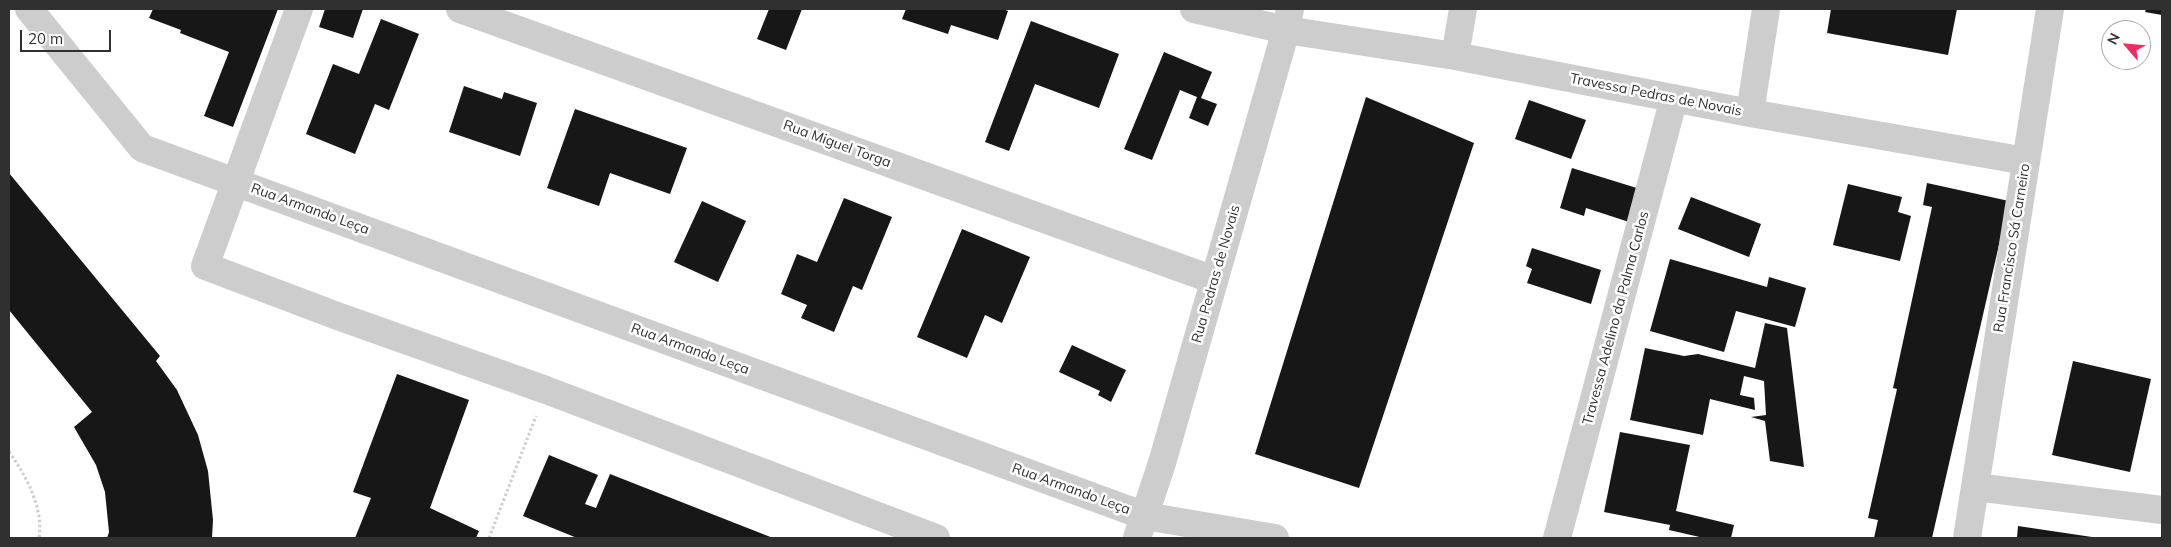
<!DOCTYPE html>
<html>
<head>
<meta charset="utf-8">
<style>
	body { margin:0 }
	#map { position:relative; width:2171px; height:547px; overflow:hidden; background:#fff; font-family:Mulish,sans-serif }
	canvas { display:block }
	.frame { position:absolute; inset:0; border:10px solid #303030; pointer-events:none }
	.north { position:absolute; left:2101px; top:20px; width:50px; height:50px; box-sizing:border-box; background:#fff; border:1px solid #acacac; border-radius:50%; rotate:297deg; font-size:14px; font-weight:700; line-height:20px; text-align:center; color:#303030 }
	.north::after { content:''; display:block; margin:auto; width:18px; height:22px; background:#ed2c64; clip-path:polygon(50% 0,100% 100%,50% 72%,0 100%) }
	.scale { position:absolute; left:20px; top:30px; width:91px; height:22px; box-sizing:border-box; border:2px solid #303030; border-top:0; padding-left:6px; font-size:15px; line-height:18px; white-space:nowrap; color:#303030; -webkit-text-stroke:4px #fff; paint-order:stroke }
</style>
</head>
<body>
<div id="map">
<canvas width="2171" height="547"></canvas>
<div class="frame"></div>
<div class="north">N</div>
<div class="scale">20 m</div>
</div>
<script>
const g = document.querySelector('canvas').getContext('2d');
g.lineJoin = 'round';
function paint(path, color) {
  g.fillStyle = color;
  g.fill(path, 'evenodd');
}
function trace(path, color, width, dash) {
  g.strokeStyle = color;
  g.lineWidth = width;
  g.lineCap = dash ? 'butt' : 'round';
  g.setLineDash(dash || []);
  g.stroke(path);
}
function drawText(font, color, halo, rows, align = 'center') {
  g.font = font + ' Mulish,sans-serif';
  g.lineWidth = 5;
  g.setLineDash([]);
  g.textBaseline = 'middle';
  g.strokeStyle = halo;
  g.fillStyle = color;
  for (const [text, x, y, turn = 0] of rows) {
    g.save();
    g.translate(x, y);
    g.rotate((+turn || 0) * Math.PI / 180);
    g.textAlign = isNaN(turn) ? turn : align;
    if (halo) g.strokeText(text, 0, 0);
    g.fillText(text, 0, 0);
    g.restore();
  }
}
paint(new Path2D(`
	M 153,9 L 278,9 L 233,127 L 204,116 L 229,52 L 180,33 L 181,30 L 149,18 Z
	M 325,9 L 363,9 L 353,38 L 319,27 Z
	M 769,9 L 802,9 L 786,50 L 757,39 Z
	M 906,9 L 1003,9 L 1008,11 L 998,40 L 951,25 L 948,34 L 902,19 Z
	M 1831,9 L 1957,9 L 1948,55 L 1827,33 Z
	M 2146,9 L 2162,9 L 2162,15 L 2145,12 Z
	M 381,19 L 419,34 L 389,110 L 375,104 L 355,154 L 306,134 L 333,64 L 359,74 Z
	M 1031,21 L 1119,54 L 1099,108 L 1035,84 L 1009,151 L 985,142 Z
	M 1164,52 L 1212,72 L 1201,98 L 1217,104 L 1208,126 L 1189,118 L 1197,97 L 1180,90 L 1152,160 L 1124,149 Z
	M 464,86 L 502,99 L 504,92 L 537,103 L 520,156 L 449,132 Z
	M 1366,97 L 1474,143 L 1359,488 L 1255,454 Z
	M 1529,100 L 1586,120 L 1571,159 L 1515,139 Z
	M 575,109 L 687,148 L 670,194 L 610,173 L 599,206 L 547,188 Z
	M 1572,168 L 1640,189 L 1629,222 L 1586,208 L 1584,216 L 1560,208 Z
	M 9,173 L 160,356 L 156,361 L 177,390 L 198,435 L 208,471 L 213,520 L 212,538 L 107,538 L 109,532 L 105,492 L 96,465 L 74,427 L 92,412 L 9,310 Z
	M 1927,183 L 2009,201 L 1932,538 L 1874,538 L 1878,520 L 1868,518 L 1897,389 L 1893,388 L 1932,207 L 1923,205 Z
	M 1848,184 L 1902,197 L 1898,212 L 1911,216 L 1900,261 L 1833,245 Z
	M 1691,197 L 1761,224 L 1749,257 L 1678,229 Z
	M 844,198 L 892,217 L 862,290 L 853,286 L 834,332 L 801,318 L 807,305 L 781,294 L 797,254 L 817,262 Z
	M 702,201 L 746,221 L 718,282 L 674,262 Z
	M 962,229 L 1030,257 L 1002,323 L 985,315 L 967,358 L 917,337 Z
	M 1532,248 L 1601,270 L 1591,304 L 1527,283 L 1532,269 L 1526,266 Z
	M 1670,259 L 1767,287 L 1769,277 L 1806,288 L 1795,327 L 1736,311 L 1724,352 L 1650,331 Z
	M 1765,323 L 1787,328 L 1804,467 L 1770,461 L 1765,421 L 1751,417 L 1766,415 L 1764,381 L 1744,376 L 1740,395 L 1754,398 L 1755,410 L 1710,399 L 1703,435 L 1630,420 L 1645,348 L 1684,356 L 1698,354 L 1755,368 Z
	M 1072,345 L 1126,370 L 1111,402 L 1098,395 L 1100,391 L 1059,372 Z
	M 2073,361 L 2151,379 L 2130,472 L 2052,455 Z
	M 397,374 L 469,400 L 430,508 L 479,531 L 476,538 L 355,538 L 371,498 L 353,492 Z
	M 1620,432 L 1690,445 L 1676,511 L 1734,525 L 1731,538 L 1704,538 L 1669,530 L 1670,525 L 1604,512 Z
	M 549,455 L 598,475 L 585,504 L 596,508 L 610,474 L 773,538 L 577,538 L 523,516 Z
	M 2018,526 L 2092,537 L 2092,538 L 2017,538 Z`), '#171717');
trace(new Path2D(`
	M 9,452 C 26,475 44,509 39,538
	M 489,538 L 536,416`), '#cdcdcd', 3, [2.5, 2.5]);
trace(new Path2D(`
	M 29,9 L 142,148 L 1145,516 L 1275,538
	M 299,9 L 205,266 L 340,317 L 546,390 L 936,538
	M 460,9 L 1214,280
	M 1194,9 L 1286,30 L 1455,56 L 1750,113 L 2026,161
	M 1455,56 L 1463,9
	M 1750,113 L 1766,9
	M 1975,487 L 2162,510
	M 1137,538 L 1162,463 L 1286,30 L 1290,9
	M 1557,538 L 1674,98
	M 1967,538 L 2050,9`), '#cdcdcd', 28);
drawText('14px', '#303030', '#fff', [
	["Travessa Pedras de Novais",1656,95,11],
	["Rua Miguel Torga",837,144,20],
	["Rua Armando Leça",310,209,20],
	["Rua Francisco Sá Carneiro",2012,248,-81],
	["Rua Pedras de Novais",1216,274,-74],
	["Travessa Adelino da Palma Carlos",1616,318,-75],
	["Rua Armando Leça",690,349,20],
	["Rua Armando Leça",1071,489,20]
]);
</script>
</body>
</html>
